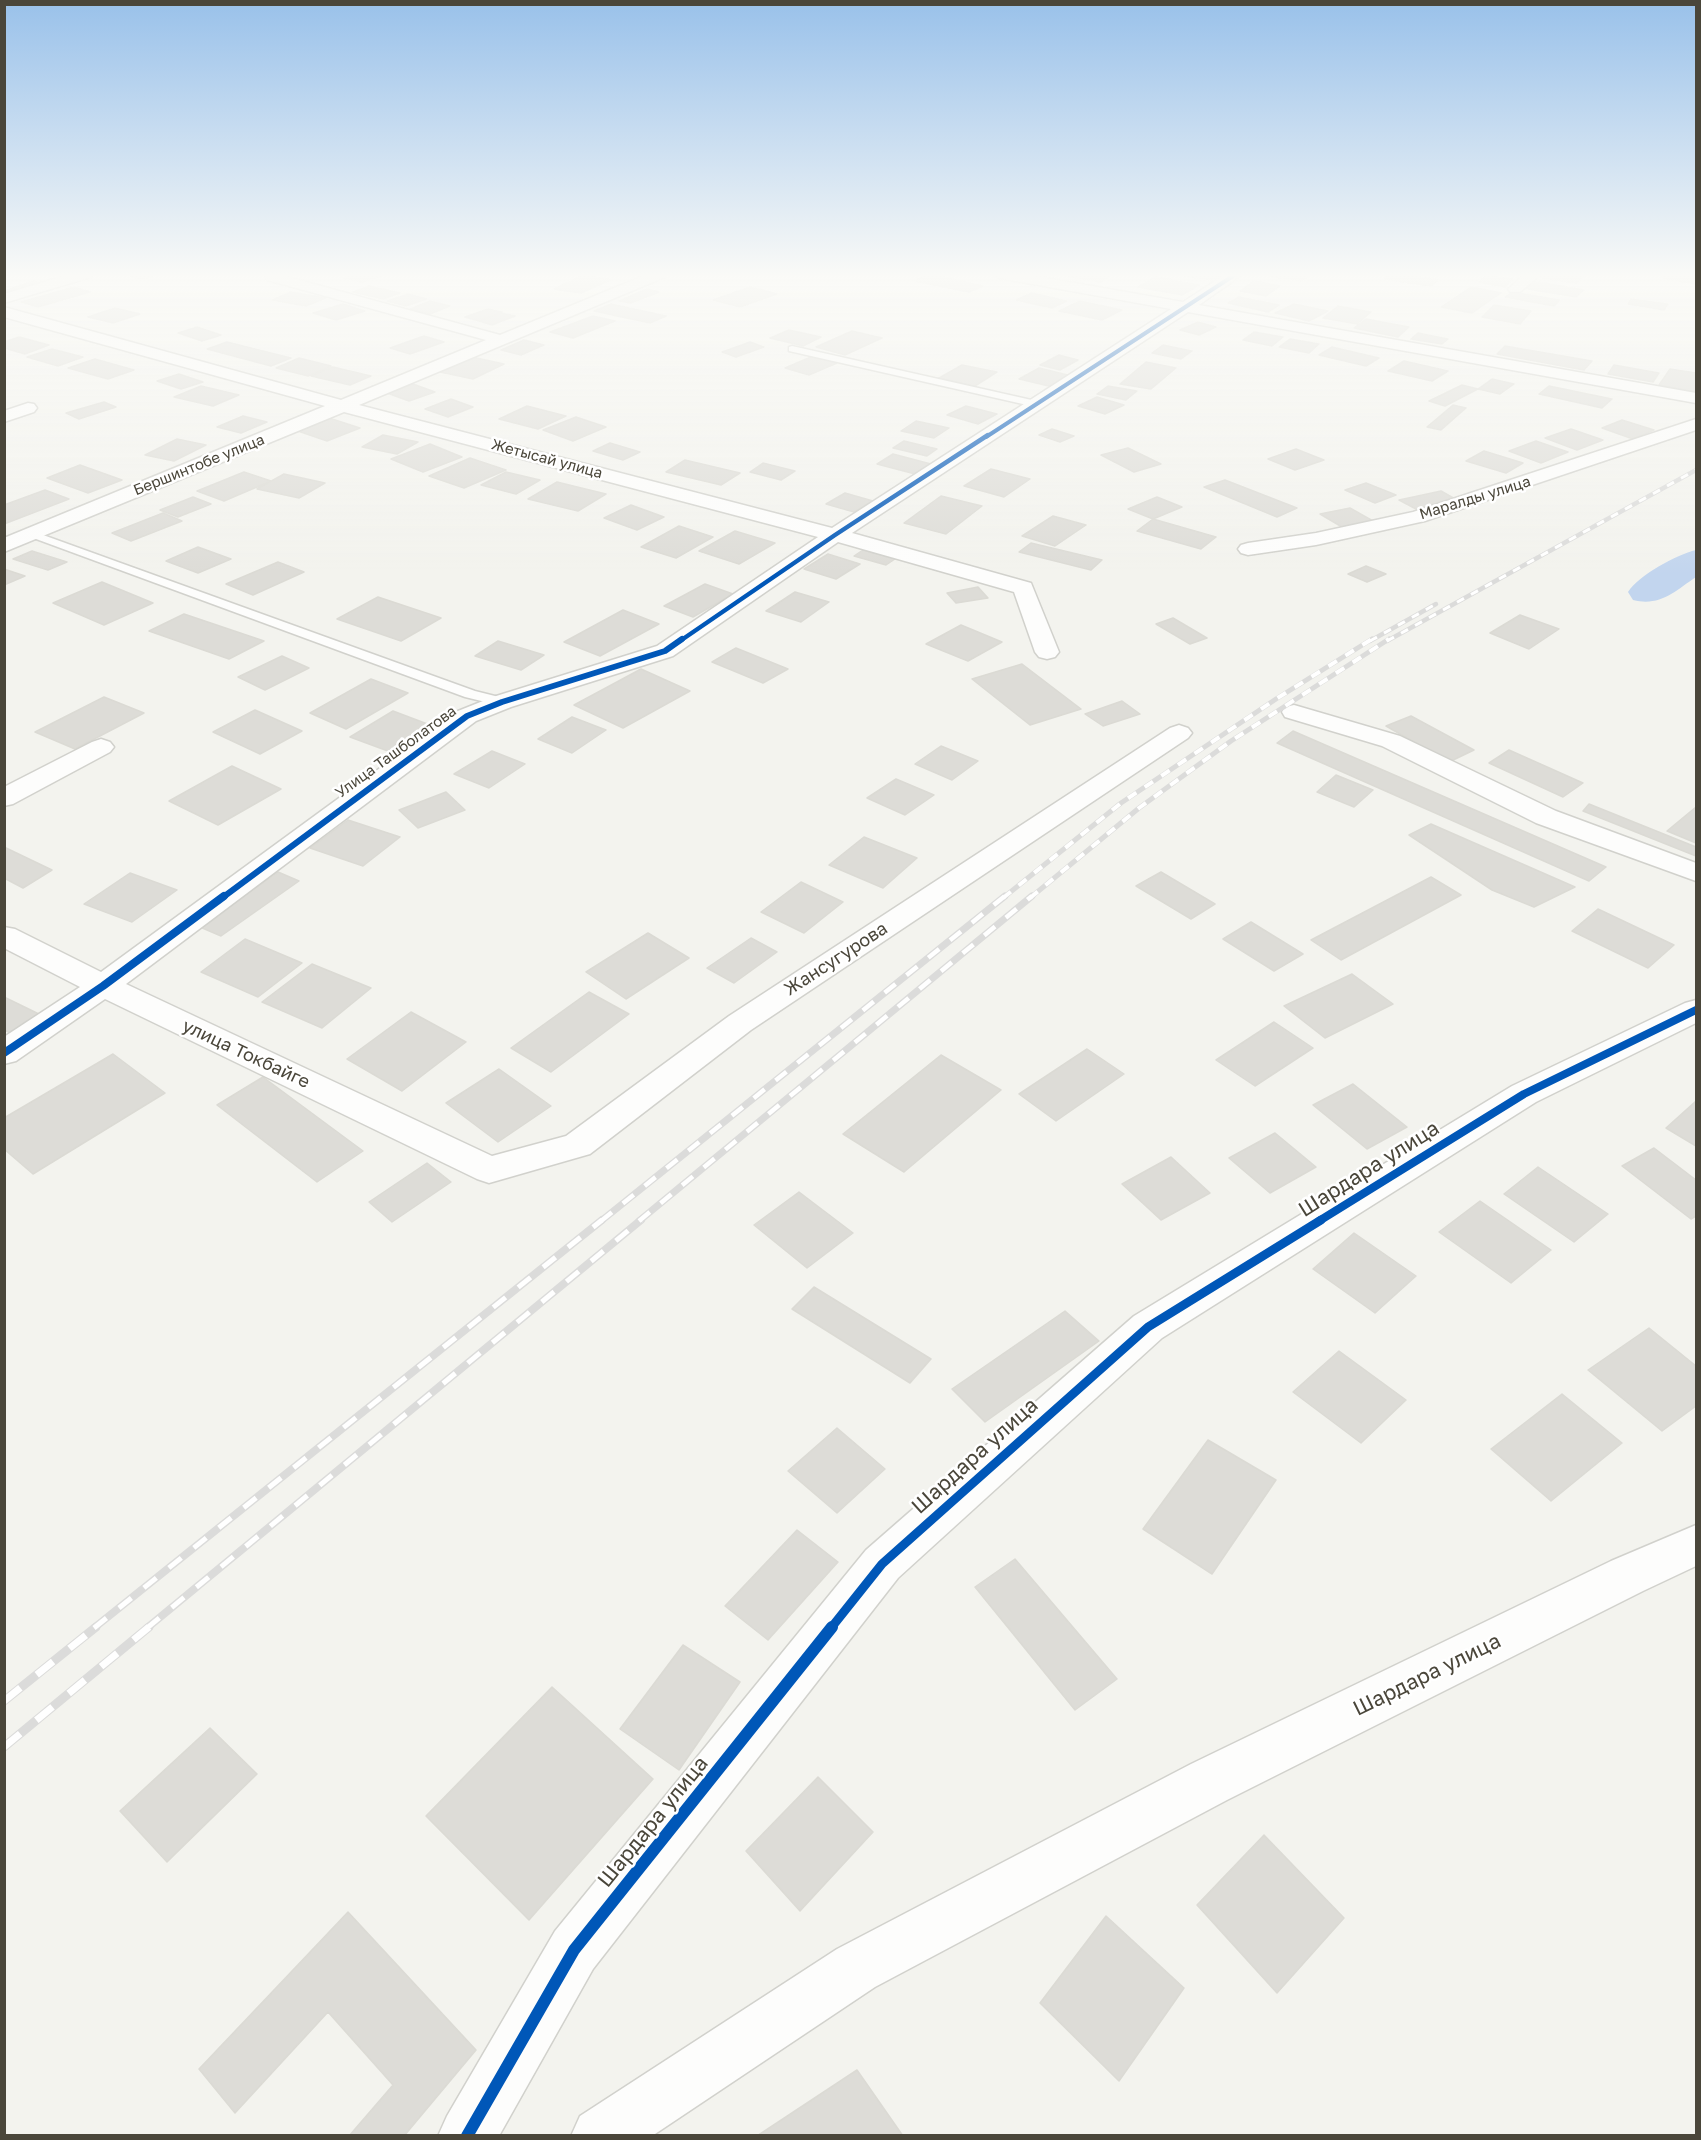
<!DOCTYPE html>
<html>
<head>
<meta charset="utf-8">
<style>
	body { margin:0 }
	#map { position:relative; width:1701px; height:2140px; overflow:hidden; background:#f3f3ee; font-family:"Golos Text",sans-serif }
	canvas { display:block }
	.frame { position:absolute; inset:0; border:6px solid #4a463a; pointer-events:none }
</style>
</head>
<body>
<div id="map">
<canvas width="1701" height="2140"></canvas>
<div class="frame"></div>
</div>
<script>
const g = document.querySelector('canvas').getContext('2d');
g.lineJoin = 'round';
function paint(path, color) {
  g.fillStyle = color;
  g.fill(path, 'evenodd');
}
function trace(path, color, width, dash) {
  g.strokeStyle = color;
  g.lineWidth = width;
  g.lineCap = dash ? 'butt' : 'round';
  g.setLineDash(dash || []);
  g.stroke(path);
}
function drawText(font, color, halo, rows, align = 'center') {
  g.font = font + ' "Golos Text",sans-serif';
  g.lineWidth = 5;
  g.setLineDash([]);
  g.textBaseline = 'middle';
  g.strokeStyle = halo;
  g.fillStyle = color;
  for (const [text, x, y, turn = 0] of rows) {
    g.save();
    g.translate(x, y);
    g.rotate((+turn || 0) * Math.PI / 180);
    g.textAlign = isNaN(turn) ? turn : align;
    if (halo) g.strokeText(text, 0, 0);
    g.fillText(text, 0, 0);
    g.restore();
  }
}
paint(new Path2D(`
	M 1696,550 L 1696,577 C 1675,591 1660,607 1633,600 L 1628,592 C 1639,575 1676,555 1696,550 Z`), '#c2d5ee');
const building = new Path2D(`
	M 124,274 L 158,274 L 142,279 Z
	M 355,274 L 373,274 L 381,276 L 362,282 L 343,278 Z
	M 930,274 L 983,286 L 969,292 L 915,281 Z
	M 1072,274 L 1112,274 L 1101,282 L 1068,276 Z
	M 1173,274 L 1221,274 L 1212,280 Z
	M 1273,274 L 1310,274 L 1302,281 L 1270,276 Z
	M 1390,274 L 1400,274 L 1438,280 L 1431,286 L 1385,279 Z
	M 1547,274 L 1585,274 L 1576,283 L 1543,278 Z
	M 1666,274 L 1696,274 L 1696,284 L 1663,278 Z
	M 583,275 L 610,280 L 581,293 L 554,289 Z
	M 1486,276 L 1512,279 L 1505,287 L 1479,282 Z
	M 1156,277 L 1199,285 L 1182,295 L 1138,287 Z
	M 34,281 L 43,284 L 10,293 L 4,291 Z
	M 1254,281 L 1280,286 L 1266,296 L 1240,291 Z
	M 1531,281 L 1584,290 L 1576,297 L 1523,288 Z
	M 369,286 L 400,293 L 383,299 L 353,292 Z
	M 74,287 L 90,292 L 38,307 L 21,302 Z
	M 750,287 L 777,294 L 740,307 L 713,300 Z
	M 1471,287 L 1501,293 L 1472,313 L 1441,307 Z
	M 647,289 L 659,292 L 631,303 L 619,301 Z
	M 291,292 L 326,298 L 306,306 L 272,300 Z
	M 1512,292 L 1560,300 L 1554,306 L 1505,297 Z
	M 1032,293 L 1067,301 L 1052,308 L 1016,300 Z
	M 408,294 L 427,299 L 406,306 L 387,301 Z
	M 1239,297 L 1279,305 L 1268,312 L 1228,303 Z
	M 1631,299 L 1668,304 L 1664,310 L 1628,304 Z
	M 430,301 L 450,306 L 430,314 L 410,309 Z
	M 1080,301 L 1122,310 L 1102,320 L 1059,311 Z
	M 343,304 L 365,311 L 336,320 L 313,313 Z
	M 611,304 L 666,316 L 650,323 L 594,311 Z
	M 1294,304 L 1328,311 L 1309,321 L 1275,313 Z
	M 1494,305 L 1531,311 L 1520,324 L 1482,317 Z
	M 1338,306 L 1371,312 L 1357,324 L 1323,318 Z
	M 115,308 L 140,314 L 113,323 L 88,317 Z
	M 488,309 L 502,312 L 479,321 L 465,317 Z
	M 501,313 L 515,316 L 492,325 L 479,321 Z
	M 593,316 L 615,321 L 573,338 L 550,332 Z
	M 1366,319 L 1409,327 L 1398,337 L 1354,328 Z
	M 1198,322 L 1216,327 L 1199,335 L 1180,330 Z
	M 197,327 L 221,335 L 202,341 L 178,333 Z
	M 789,330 L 821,337 L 803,346 L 770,338 Z
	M 852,331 L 882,338 L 845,355 L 816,347 Z
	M 1254,332 L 1283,337 L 1272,346 L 1243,340 Z
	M 1418,333 L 1448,339 L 1442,344 L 1411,339 Z
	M 424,336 L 444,342 L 410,354 L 390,348 Z
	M 19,337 L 49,345 L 25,354 L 4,348 L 4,342 Z
	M 1290,339 L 1319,344 L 1309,353 L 1279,347 Z
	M 524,340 L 544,345 L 521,355 L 501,350 Z
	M 227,342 L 291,358 L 271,366 L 207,349 Z
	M 750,342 L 764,347 L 736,357 L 722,352 Z
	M 1163,345 L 1192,351 L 1181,359 L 1152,353 Z
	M 1505,346 L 1592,361 L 1584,370 L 1497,354 Z
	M 1332,347 L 1379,358 L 1366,366 L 1319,355 Z
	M 52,349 L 83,357 L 58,366 L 27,357 Z
	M 1059,355 L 1078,360 L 1060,370 L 1040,365 Z
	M 813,356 L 837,363 L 809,375 L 785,368 Z
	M 472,357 L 504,364 L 473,379 L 440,372 Z
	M 299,358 L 331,366 L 308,376 L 276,368 Z
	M 95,359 L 134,370 L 108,379 L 68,368 Z
	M 1404,361 L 1448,371 L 1432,381 L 1388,371 Z
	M 1146,362 L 1176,368 L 1151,389 L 1120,384 Z
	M 962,365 L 997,372 L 975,386 L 939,378 Z
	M 1614,365 L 1659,373 L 1653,382 L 1608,374 Z
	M 333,367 L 371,376 L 350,385 L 311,376 Z
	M 1039,368 L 1072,376 L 1053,387 L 1019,379 Z
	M 1670,369 L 1696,373 L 1696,392 L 1659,385 Z
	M 179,374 L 203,382 L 181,389 L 157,381 Z
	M 1492,379 L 1514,384 L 1500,394 L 1478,389 Z
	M 413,384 L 435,392 L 409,401 L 387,393 Z
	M 1462,385 L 1478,389 L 1445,406 L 1429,401 Z
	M 201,386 L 239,395 L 213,406 L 174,397 Z
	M 1108,386 L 1137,391 L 1126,400 L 1097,394 Z
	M 1549,386 L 1612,399 L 1602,408 L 1539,394 Z
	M 1097,397 L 1124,405 L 1105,414 L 1078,406 Z
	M 451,399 L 473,407 L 448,417 L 425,409 Z
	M 104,402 L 116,407 L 79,419 L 66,413 Z
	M 1453,405 L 1466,408 L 1441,430 L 1427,427 Z
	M 527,406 L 566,416 L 538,429 L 499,419 Z
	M 966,406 L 997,414 L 978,424 L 947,415 Z
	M 243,416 L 267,422 L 241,433 L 217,427 Z
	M 326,417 L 360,428 L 327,441 L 292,429 Z
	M 576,417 L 606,427 L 573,441 L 543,430 Z
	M 1622,420 L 1654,430 L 1633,439 L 1602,428 Z
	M 916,421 L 949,428 L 934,438 L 901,431 Z
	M 1052,429 L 1074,436 L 1060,442 L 1039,435 Z
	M 1571,429 L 1603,440 L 1577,450 L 1545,438 Z
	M 383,435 L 418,442 L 397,454 L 362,447 Z
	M 177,439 L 206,445 L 174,461 L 145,455 Z
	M 904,441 L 937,449 L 927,456 L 893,448 Z
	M 1536,441 L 1568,452 L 1541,463 L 1509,451 Z
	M 610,443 L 640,452 L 623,460 L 593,451 Z
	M 430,444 L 462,457 L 423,472 L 391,459 Z
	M 1128,448 L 1161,464 L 1134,472 L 1101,455 Z
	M 1296,449 L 1324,460 L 1295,470 L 1268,459 Z
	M 1484,451 L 1523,463 L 1506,473 L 1466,461 Z
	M 893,454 L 931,464 L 915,474 L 877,464 Z
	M 470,458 L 506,470 L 464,488 L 429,476 Z
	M 685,460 L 740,473 L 721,485 L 666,472 Z
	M 763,463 L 795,471 L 781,480 L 750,472 Z
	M 80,465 L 122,480 L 88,493 L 47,478 Z
	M 991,469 L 1030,479 L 1004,497 L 964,486 Z
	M 244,472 L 271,481 L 224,501 L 197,491 Z
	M 506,472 L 540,480 L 516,494 L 481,485 Z
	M 284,474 L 325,483 L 299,498 L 257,489 Z
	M 1225,480 L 1297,508 L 1277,517 L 1204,487 Z
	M 557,482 L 606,494 L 578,511 L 528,499 Z
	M 1366,483 L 1396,495 L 1375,503 L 1345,490 Z
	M 45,490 L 69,499 L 4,524 L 4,505 Z
	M 1441,491 L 1457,500 L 1416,509 L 1399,500 Z
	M 845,493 L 873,501 L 854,512 L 826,504 Z
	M 941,496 L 982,506 L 946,534 L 904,523 Z
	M 193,497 L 211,504 L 178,517 L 160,510 Z
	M 1157,497 L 1182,507 L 1153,519 L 1128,509 Z
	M 631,505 L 664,517 L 637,530 L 604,518 Z
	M 1350,508 L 1373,521 L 1342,527 L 1320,514 Z
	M 163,513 L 182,521 L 131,541 L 112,533 Z
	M 1053,516 L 1086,525 L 1055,546 L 1022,536 Z
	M 1153,519 L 1216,537 L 1201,549 L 1137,531 Z
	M 679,526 L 713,537 L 676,558 L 641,547 Z
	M 735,531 L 775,543 L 739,564 L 699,551 Z
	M 1031,543 L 1102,560 L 1091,570 L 1019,552 Z
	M 198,547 L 231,559 L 198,573 L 166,561 Z
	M 863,550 L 895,559 L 886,565 L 854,556 Z
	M 32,551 L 67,562 L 48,570 L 13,559 Z
	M 828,554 L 860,564 L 836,579 L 804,569 Z
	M 278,562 L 304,572 L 253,595 L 226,584 Z
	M 1366,566 L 1386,574 L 1367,582 L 1348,574 Z
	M 4,569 L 25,576 L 4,585 Z
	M 102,582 L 153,603 L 104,625 L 53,603 Z
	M 705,584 L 733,594 L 693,617 L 664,606 Z
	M 978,587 L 988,598 L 956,603 L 947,593 Z
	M 795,592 L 829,602 L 801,622 L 766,611 Z
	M 378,597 L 441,618 L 401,641 L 337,619 Z
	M 623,610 L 659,624 L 600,656 L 564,642 Z
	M 184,614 L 264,641 L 229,659 L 149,631 Z
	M 1520,615 L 1559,629 L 1529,649 L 1490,633 Z
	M 1173,618 L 1207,638 L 1190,644 L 1156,624 Z
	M 961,625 L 1002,642 L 968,661 L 926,644 Z
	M 498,641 L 544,655 L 521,670 L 475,656 Z
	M 736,648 L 788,669 L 763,683 L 712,662 Z
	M 282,656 L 309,668 L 265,690 L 238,677 Z
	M 1022,664 L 1081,709 L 1030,725 L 972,679 Z
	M 641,669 L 690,691 L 623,728 L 574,705 Z
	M 371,679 L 408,693 L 346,729 L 310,713 Z
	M 104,697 L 144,713 L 75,749 L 35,732 Z
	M 1122,701 L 1140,714 L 1103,726 L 1085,714 Z
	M 255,710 L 302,731 L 260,754 L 213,732 Z
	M 393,711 L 438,728 L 396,754 L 350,737 Z
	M 1411,716 L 1474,750 L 1449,762 L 1386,726 Z
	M 572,717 L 606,730 L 572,753 L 538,739 Z
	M 1293,731 L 1606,867 L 1589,881 L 1277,743 Z
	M 941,746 L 978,761 L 952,780 L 915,764 Z
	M 1509,750 L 1583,783 L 1563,797 L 1489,763 Z
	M 492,751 L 525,764 L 489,788 L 454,774 Z
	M 232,766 L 281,789 L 218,825 L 169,801 Z
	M 1336,775 L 1373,790 L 1354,807 L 1317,792 Z
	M 896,779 L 934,795 L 905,815 L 867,798 Z
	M 446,792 L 465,810 L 418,828 L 399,810 Z
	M 1589,804 L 1696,847 L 1696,856 L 1583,811 Z
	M 1696,807 L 1696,843 L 1667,831 Z
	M 348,820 L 400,837 L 363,866 L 310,848 Z
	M 1431,824 L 1575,887 L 1534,907 L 1492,890 L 1409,835 Z
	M 864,837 L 917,858 L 883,888 L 829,865 Z
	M 4,847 L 52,870 L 23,888 L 4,878 Z
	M 278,872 L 299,881 L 221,936 L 200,927 Z
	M 1161,872 L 1215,904 L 1191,919 L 1136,886 Z
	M 130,873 L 177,890 L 132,922 L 84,904 Z
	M 1431,877 L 1461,895 L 1341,960 L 1311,940 Z
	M 801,882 L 843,902 L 804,933 L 761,912 Z
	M 1598,909 L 1674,945 L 1648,968 L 1572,931 Z
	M 1251,922 L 1303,954 L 1274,971 L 1223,939 Z
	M 648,933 L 689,958 L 626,999 L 586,972 Z
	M 751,938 L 777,952 L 734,983 L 707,968 Z
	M 245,939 L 302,963 L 258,997 L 201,972 Z
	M 312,964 L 371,988 L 322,1028 L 262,1002 Z
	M 1352,974 L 1393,1004 L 1325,1038 L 1284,1006 Z
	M 589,992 L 629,1014 L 551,1072 L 511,1048 Z
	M 4,997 L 43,1016 L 15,1035 L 4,1030 Z
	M 411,1012 L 466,1042 L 402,1091 L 347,1059 Z
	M 1274,1022 L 1313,1048 L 1255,1086 L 1216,1060 Z
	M 1087,1049 L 1124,1074 L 1056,1121 L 1019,1094 Z
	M 113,1054 L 165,1093 L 33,1174 L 4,1149 L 4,1118 Z
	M 941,1055 L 1001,1090 L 904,1172 L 843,1134 Z
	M 499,1069 L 551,1106 L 498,1142 L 446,1103 Z
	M 263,1077 L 363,1151 L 317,1182 L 217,1105 Z
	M 1353,1084 L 1407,1127 L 1367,1149 L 1313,1105 Z
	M 1696,1101 L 1696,1146 L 1666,1128 Z
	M 1275,1133 L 1316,1167 L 1270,1193 L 1229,1158 Z
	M 1654,1148 L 1696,1180 L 1696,1216 L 1691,1219 L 1622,1166 Z
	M 1171,1157 L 1210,1193 L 1161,1220 L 1122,1184 Z
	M 427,1163 L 451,1182 L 392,1222 L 369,1202 Z
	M 1538,1167 L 1608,1214 L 1574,1242 L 1504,1194 Z
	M 799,1192 L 853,1233 L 807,1268 L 754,1225 Z
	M 1480,1201 L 1551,1250 L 1511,1283 L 1439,1232 Z
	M 1354,1233 L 1416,1276 L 1375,1313 L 1313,1269 Z
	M 814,1287 L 931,1359 L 910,1383 L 792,1309 Z
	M 1065,1311 L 1099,1341 L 985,1422 L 952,1389 Z
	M 1649,1328 L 1696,1366 L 1696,1406 L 1662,1431 L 1588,1370 Z
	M 1339,1351 L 1406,1400 L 1361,1443 L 1293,1392 Z
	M 1562,1394 L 1622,1443 L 1551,1501 L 1491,1449 Z
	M 837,1428 L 885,1469 L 837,1513 L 788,1471 Z
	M 1208,1440 L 1276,1480 L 1212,1574 L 1143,1529 Z
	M 797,1530 L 838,1562 L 768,1640 L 725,1606 Z
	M 1015,1559 L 1117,1679 L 1075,1710 L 975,1587 Z
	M 683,1645 L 740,1682 L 679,1770 L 620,1729 Z
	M 552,1687 L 653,1779 L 529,1920 L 426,1816 Z
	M 210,1728 L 257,1774 L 167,1862 L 120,1811 Z
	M 818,1777 L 873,1832 L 800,1911 L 746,1851 Z
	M 1264,1835 L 1344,1918 L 1277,1993 L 1197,1905 Z
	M 348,1912 L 476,2050 L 404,2136 L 349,2136 L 393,2085 L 328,2012 L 235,2113 L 199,2069 Z
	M 1106,1916 L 1184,1988 L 1119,2081 L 1040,2003 Z
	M 857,2070 L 903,2136 L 757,2136 Z`);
paint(building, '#dddcd7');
trace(building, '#dbdad4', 1.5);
const lane = new Path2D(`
	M 792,346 L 1036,401 L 1041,404 L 1036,407 L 789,351 L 789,347 Z
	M 32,531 L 475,691 L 507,699 L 509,702 L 502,706 L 465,697 L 28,536 L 26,534 Z`);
const street = new Path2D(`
	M 71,274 L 93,274 L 91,277 L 4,303 L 4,294 Z
	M 267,274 L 277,274 L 500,335 L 648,274 L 667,274 L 665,277 L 359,405 L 832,528 L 1171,309 L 999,278 L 992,274 L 1023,274 L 1183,302 L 1226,274 L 1243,274 L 1199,305 L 1696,393 L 1696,403 L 1188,312 L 852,533 L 1031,583 L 1059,652 L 1055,657 L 1047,659 L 1039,657 L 1035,652 L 1014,592 L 838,542 L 673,656 L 511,707 L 476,721 L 126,984 L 492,1156 L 566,1136 L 729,1016 L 1170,728 L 1179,725 L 1188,728 L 1192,733 L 1188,738 L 751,1030 L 590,1154 L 489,1183 L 477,1179 L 105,999 L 16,1061 L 4,1064 L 4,1037 L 80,987 L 4,948 L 4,927 L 15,929 L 101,972 L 458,711 L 493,697 L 657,646 L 818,537 L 344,412 L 4,552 L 4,538 L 325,406 L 4,317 L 4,307 L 341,400 L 486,340 L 267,280 L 265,277 Z
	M 1525,274 L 1541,274 L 1520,292 L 1510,292 L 1508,289 Z
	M 28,403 L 34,404 L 37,408 L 34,412 L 4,422 L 4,411 Z
	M 1696,419 L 1696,430 L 1425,521 L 1316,545 L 1248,555 L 1241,553 L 1238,549 L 1241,545 L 1248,543 L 1316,533 L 1413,512 Z
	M 1294,705 L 1400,736 L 1556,811 L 1696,863 L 1696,881 L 1536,823 L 1382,746 L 1285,717 L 1282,712 L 1285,707 Z
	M 101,739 L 110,742 L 114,747 L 110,752 L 13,804 L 4,806 L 4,787 L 92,742 Z
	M 1696,1000 L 1696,1023 L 1536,1102 L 1162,1338 L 898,1578 L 593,1969 L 499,2136 L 438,2136 L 447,2116 L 555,1931 L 866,1550 L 1134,1316 L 1512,1086 L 1685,1003 Z
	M 1696,1525 L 1696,1566 L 1643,1591 L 1227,1800 L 875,1987 L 652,2136 L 571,2136 L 580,2116 L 837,1949 L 1191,1764 L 1611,1561 Z`);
trace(lane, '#d1d1cc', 3);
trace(street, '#d1d1cc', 3);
paint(lane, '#fdfdfc');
paint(street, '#fdfdfc');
const railFar4 = new Path2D(`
	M 1370,641 L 1436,604
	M 1387,641 L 1696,470`);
const railFar3 = new Path2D(`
	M 1003,898 L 1121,803 L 1276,699 L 1372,639
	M 1030,898 L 1139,808 L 1231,741 L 1389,639`);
const railFar2 = new Path2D(`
	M 601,1221 L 1005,896
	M 639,1221 L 1032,896`);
const railFar1 = new Path2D(`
	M 94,1628 L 602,1220
	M 147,1628 L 641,1220`);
const rail = new Path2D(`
	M 4,1701 L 96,1627
	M 4,1747 L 149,1627`);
trace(railFar4, '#dbdbda', 4.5);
trace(railFar3, '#dbdbda', 5);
trace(railFar2, '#dbdbda', 7);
trace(railFar1, '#dbdbda', 8);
trace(rail, '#dbdbda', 9);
trace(railFar4, '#fff', 3, [8]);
trace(railFar3, '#fff', 4, [10]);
trace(railFar2, '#fff', 4.5, [14]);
trace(railFar1, '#fff', 5, [16]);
trace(rail, '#fff', 7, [21]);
trace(new Path2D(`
	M 986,437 L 1236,274`), '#0057b8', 4);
trace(new Path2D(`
	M 680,641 L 835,535 L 988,435`), '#0057b8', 4.5);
trace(new Path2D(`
	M 222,898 L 467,716 L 502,702 L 665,651 L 682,639`), '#0057b8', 6);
trace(new Path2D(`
	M 4,1053 L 103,986 L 224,896
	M 1319,1221 L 1524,1094 L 1696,1010`), '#0057b8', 8);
trace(new Path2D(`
	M 831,1628 L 882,1564 L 1148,1327 L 1321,1220`), '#0057b8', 9);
trace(new Path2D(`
	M 467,2136 L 574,1950 L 832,1627`), '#0057b8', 12);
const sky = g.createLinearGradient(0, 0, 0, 574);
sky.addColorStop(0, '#99c1ea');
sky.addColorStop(0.48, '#fafaf7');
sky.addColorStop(1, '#fafaf700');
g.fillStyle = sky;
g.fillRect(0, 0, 1701, 574);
drawText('15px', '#4a463a', '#fff', [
	["Жетысай улица",547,459,15],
	["Бершинтобе улица",199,465,-22],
	["Маралды улица",1475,498,-17],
	["Улица Ташболатова",396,752,-36]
]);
drawText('18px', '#4a463a', '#fff', [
	["Жансугурова",836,959,-33],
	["улица Токбайге",246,1054,25]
]);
drawText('21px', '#4a463a', '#fff', [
	["Шардара улица",1369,1169,-32],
	["Шардара улица",975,1456,-42],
	["Шардара улица",1427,1675,-26],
	["Шардара улица",653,1822,-51]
]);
</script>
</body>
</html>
